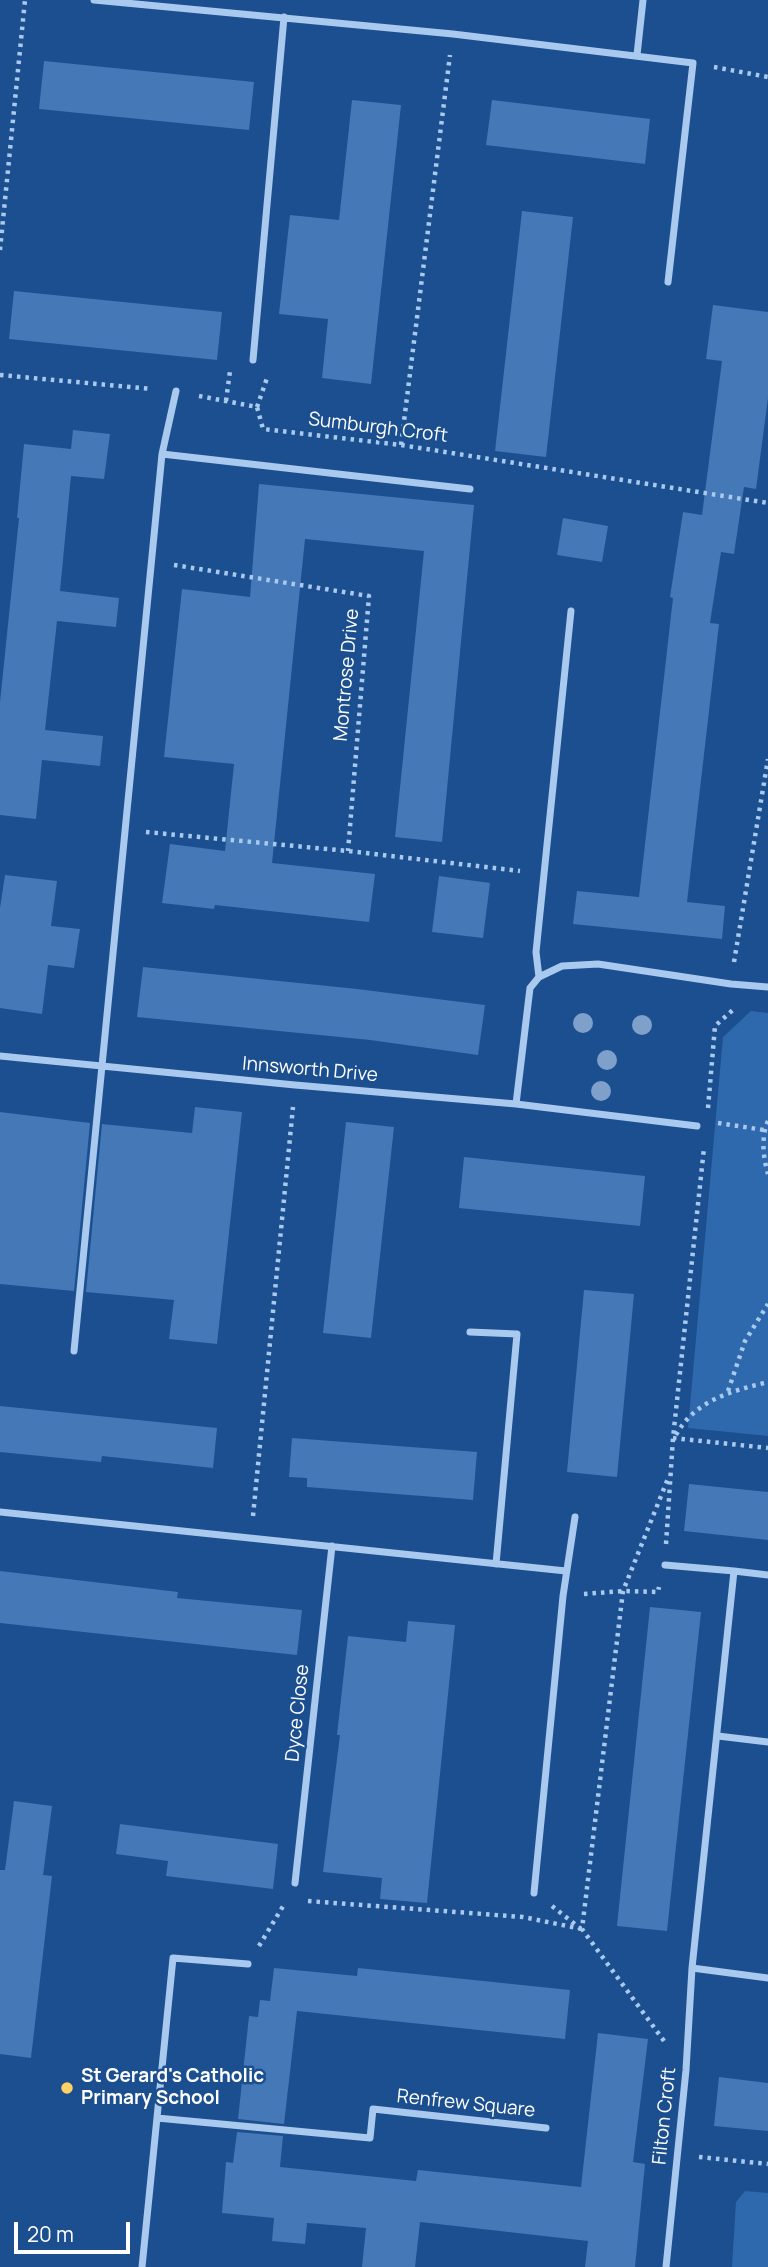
<!DOCTYPE html>
<html>
<head>
<meta charset="utf-8">
<style>
	body { margin:0 }
	#map { position:relative; width:768px; height:2267px; overflow:hidden; background:#1b4f8f; font-family:Manrope,sans-serif }
	canvas { display:block }
	.scale { position:absolute; left:14px; top:2222px; width:116px; height:32px; box-sizing:border-box; border:4px solid #fff; border-top:0; padding-left:9px; font-size:21px; line-height:24px; white-space:nowrap; color:#fff; -webkit-text-stroke:5px #1b4f8f; paint-order:stroke }
</style>
</head>
<body>
<div id="map">
<canvas width="768" height="2267"></canvas>
<div class="scale">20 m</div>
</div>
<script>
const g = document.querySelector('canvas').getContext('2d');
g.lineJoin = 'round';
function paint(path, color) {
  g.fillStyle = color;
  g.fill(path, 'evenodd');
}
function trace(path, color, width, dash) {
  g.strokeStyle = color;
  g.lineWidth = width;
  g.lineCap = dash ? 'butt' : 'round';
  g.setLineDash(dash || []);
  g.stroke(path);
}
function drawText(font, color, halo, rows, align = 'center') {
  g.font = font + ' Manrope,sans-serif';
  g.lineWidth = 5;
  g.setLineDash([]);
  g.textBaseline = 'middle';
  g.strokeStyle = halo;
  g.fillStyle = color;
  for (const [text, x, y, turn = 0] of rows) {
    g.save();
    g.translate(x, y);
    g.rotate((+turn || 0) * Math.PI / 180);
    g.textAlign = isNaN(turn) ? turn : align;
    if (halo) g.strokeText(text, 0, 0);
    g.fillText(text, 0, 0);
    g.restore();
  }
}
paint(new Path2D(`
	M 751,1011 L 768,1013 L 768,1436 L 688,1428 L 723,1037 Z
	M 745,2191 L 768,2193 L 768,2267 L 732,2267 L 736,2202 Z`), '#2e69ad');
paint(new Path2D(`
	M 44,61 L 254,82 L 249,130 L 39,109 Z
	M 352,100 L 401,105 L 371,384 L 322,378 L 328,319 L 279,314 L 290,215 L 339,220 Z
	M 492,100 L 650,119 L 645,164 L 486,145 Z
	M 522,211 L 573,217 L 546,457 L 495,451 Z
	M 14,291 L 222,312 L 217,360 L 9,339 Z
	M 713,305 L 768,312 L 768,398 L 756,489 L 744,487 L 734,554 L 721,552 L 710,623 L 719,624 L 687,902 L 725,906 L 722,939 L 573,924 L 577,891 L 639,897 L 673,598 L 670,597 L 683,512 L 702,515 L 722,361 L 706,359 Z
	M 73,430 L 110,434 L 104,479 L 71,476 L 60,591 L 119,598 L 116,627 L 57,621 L 45,730 L 103,736 L 100,766 L 42,760 L 36,819 L 0,815 L 0,702 L 19,518 L 17,518 L 24,444 L 71,449 Z
	M 259,484 L 474,505 L 442,842 L 395,837 L 424,551 L 305,539 L 272,863 L 375,874 L 369,922 L 215,905 L 214,909 L 162,903 L 170,844 L 225,851 L 234,764 L 164,757 L 182,589 L 250,597 Z
	M 563,518 L 608,526 L 602,562 L 557,555 Z
	M 5,875 L 57,881 L 51,926 L 80,929 L 74,968 L 48,965 L 42,1014 L 0,1008 L 0,908 Z
	M 439,876 L 490,883 L 483,938 L 432,932 Z
	M 143,967 L 357,989 L 485,1005 L 478,1055 L 370,1040 L 137,1017 Z
	M 195,1107 L 242,1112 L 217,1344 L 169,1339 L 174,1300 L 86,1292 L 102,1124 L 192,1133 Z
	M 0,1112 L 90,1123 L 74,1291 L 0,1284 Z
	M 346,1122 L 394,1127 L 371,1338 L 323,1333 Z
	M 464,1157 L 645,1176 L 640,1226 L 459,1208 Z
	M 584,1290 L 634,1294 L 617,1477 L 567,1472 Z
	M 0,1406 L 217,1428 L 213,1468 L 102,1456 L 101,1462 L 0,1452 Z
	M 292,1438 L 477,1452 L 473,1500 L 307,1487 L 307,1478 L 289,1477 Z
	M 689,1484 L 768,1492 L 768,1540 L 684,1531 Z
	M 0,1571 L 178,1592 L 177,1598 L 302,1610 L 297,1655 L 0,1623 Z
	M 650,1607 L 701,1612 L 667,1931 L 617,1926 Z
	M 408,1621 L 455,1625 L 427,1903 L 380,1899 L 382,1878 L 323,1872 L 340,1735 L 337,1735 L 348,1636 L 406,1642 Z
	M 14,1801 L 52,1806 L 43,1875 L 52,1876 L 31,2058 L 0,2054 L 0,1870 L 5,1870 Z
	M 120,1824 L 278,1844 L 273,1889 L 166,1876 L 168,1861 L 116,1854 Z
	M 274,1968 L 357,1976 L 358,1968 L 570,1990 L 565,2039 L 297,2011 L 284,2124 L 238,2119 L 249,2016 L 258,2017 L 260,2000 L 270,2001 Z
	M 598,2033 L 648,2039 L 633,2162 L 645,2164 L 635,2267 L 585,2267 L 588,2241 L 420,2222 L 415,2267 L 362,2267 L 366,2228 L 307,2223 L 305,2244 L 272,2241 L 274,2218 L 222,2213 L 226,2162 L 233,2163 L 237,2132 L 283,2136 L 280,2167 L 416,2181 L 418,2170 L 581,2187 Z
	M 719,2077 L 768,2083 L 768,2131 L 714,2126 Z`), '#4478b7');
trace(new Path2D(`
	M 714,67 L 768,77
	M 0,250 L 25,0
	M 0,375 L 152,389
	M 199,396 L 257,407 L 263,429 L 401,445 L 768,503
	M 226,401 L 230,371 L 233,369
	M 257,407 L 267,378
	M 401,445 L 450,55
	M 174,565 L 369,596 L 348,851
	M 146,832 L 348,851 L 520,871
	M 734,962 L 768,759
	M 708,1108 L 715,1026 L 735,1008
	M 768,1121 C 761,1137 763,1157 768,1174
	M 718,1123 L 764,1130
	M 728,1391 L 745,1341 L 768,1304
	M 676,1435 C 695,1400 732,1391 768,1382
	M 673,1438 L 768,1448
	M 253,1516 L 293,1107
	M 666,1544 L 673,1438 L 704,1148
	M 584,1594 L 623,1591 L 658,1592 L 659,1587
	M 308,1901 L 523,1917 L 582,1929
	M 552,1906 L 581,1929
	M 259,1946 L 285,1903
	M 664,2041 L 582,1929 L 623,1591 L 669,1476
	M 699,2157 L 768,2164`), '#a9c9ee', 4.5, [3.5, 5]);
trace(new Path2D(`
	M 94,0 L 453,34 L 693,63 L 668,282
	M 637,55 L 643,0
	M 253,360 L 284,17
	M 162,454 L 470,489
	M 539,977 L 536,952 L 571,611
	M 0,1056 L 295,1085 L 516,1104 L 530,988 L 539,977 L 562,966 L 598,964 L 731,984 L 768,987
	M 516,1104 L 697,1126
	M 470,1332 L 517,1334 L 496,1564
	M 74,1351 L 162,454 L 176,391
	M 0,1512 L 566,1571
	M 665,1565 L 734,1571
	M 718,1736 L 768,1742
	M 295,1883 L 332,1546
	M 534,1893 L 563,1596 L 575,1517
	M 692,1968 L 768,1978
	M 157,2118 L 370,2138 L 373,2109 L 546,2128
	M 142,2267 L 173,1958 L 248,1964
	M 666,2267 L 686,2070 L 692,1968 L 734,1571 L 768,1575`), '#a9c9ee', 7);
g.fillStyle = '#7ea0ca';
for (const [x, y] of [
	[583,1023],
	[642,1025],
	[607,1060],
	[601,1091]
]) {
  g.beginPath();
  g.arc(x, y, 10, 0, 2 * Math.PI);
  g.fill();
}
for (const [x, y, r, color] of [
	[67,2088,7,"#ffd166"]
]) {
  const dot = new Path2D();
  dot.arc(x, y, r, 0, 2 * Math.PI);
  g.fillStyle = color;
  g.fill(dot);
  trace(dot, '#1b4f8f', 2.5);
}
drawText('19px', '#fff', '#1b4f8f', [
	["Sumburgh Croft",378,428,7],
	["Montrose Drive",347,675,-85],
	["Innsworth Drive",310,1070,5],
	["Dyce Close",298,1713,-84],
	["Renfrew Square",466,2104,6],
	["Filton Croft",665,2116,-84]
]);
drawText('bold 19px', '#fff', '#1b4f8f', [
	["St Gerard's Catholic",81,2077],
	["Primary School",81,2099]
], 'left');
</script>
</body>
</html>
